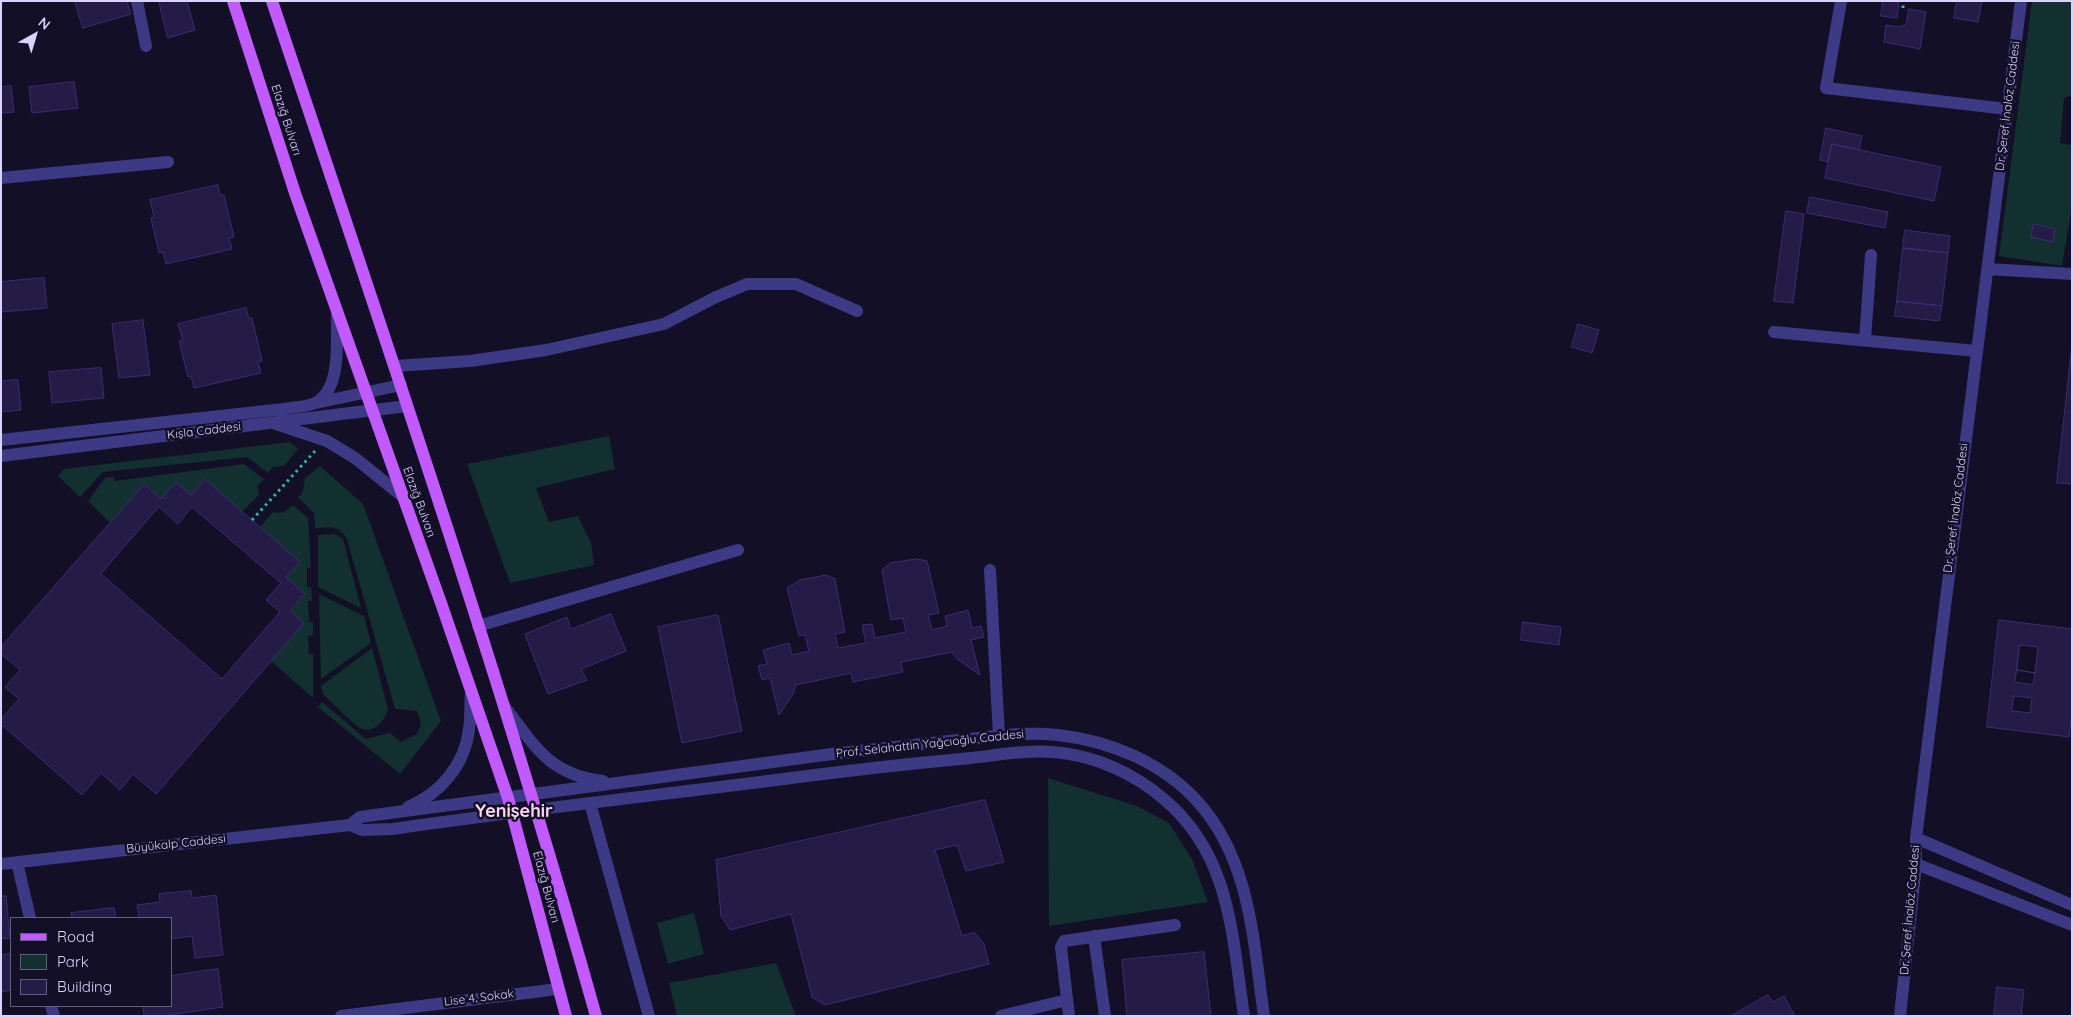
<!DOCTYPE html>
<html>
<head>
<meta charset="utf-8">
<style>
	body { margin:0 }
	#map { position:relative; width:2073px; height:1017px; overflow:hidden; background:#130f26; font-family:Quicksand,sans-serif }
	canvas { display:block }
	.frame { position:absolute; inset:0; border:2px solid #d9d4ff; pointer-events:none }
	.legend { position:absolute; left:10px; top:917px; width:162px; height:90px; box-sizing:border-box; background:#130f26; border:1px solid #625e7d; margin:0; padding:6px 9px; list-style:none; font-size:15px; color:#d9d4ff }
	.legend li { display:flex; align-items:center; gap:10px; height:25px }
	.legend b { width:25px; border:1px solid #625e7d }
	.north { position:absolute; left:10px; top:10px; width:50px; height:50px; -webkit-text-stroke:4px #130f26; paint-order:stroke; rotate:39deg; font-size:14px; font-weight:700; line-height:20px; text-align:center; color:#d9d4ff }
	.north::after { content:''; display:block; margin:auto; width:18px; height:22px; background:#d9d4ff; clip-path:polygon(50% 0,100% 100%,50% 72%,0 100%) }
</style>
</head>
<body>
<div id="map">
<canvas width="2073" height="1017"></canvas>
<div class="frame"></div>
<ul class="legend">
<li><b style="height:6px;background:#c25bff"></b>Road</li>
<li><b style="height:14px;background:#12302f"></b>Park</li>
<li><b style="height:14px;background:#241b47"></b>Building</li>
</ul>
<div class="north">N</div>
</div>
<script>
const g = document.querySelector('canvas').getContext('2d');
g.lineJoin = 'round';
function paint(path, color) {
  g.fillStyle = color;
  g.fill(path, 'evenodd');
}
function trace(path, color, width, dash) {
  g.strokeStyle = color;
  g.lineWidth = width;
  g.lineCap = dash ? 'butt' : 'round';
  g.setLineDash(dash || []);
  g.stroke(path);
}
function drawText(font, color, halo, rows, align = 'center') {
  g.font = font + ' Quicksand,sans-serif';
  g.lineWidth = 5;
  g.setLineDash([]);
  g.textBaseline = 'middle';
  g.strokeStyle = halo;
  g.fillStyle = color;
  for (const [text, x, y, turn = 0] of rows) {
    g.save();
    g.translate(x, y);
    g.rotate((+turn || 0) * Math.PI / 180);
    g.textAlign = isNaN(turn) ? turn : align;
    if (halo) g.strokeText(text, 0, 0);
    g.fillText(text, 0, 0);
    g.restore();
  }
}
paint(new Path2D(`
	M 2032,1 L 2072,1 L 2072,95 L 2064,98 L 2060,143 L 2072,145 L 2072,206 L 2062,266 L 1999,256 Z
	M 609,436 L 615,469 L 536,488 L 549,522 L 578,516 L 591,543 L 594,565 L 510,583 L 467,464 Z
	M 290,442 L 298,449 L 284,466 L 273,467 L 268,473 L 247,457 L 103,472 L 80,497 L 58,476 L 64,469 Z
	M 244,464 L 264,479 L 257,486 L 259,495 L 242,512 L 205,479 L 191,495 L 176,482 L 161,499 L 144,484 L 110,523 L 88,501 L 105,478 L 113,477 L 115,481 Z
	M 320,466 L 363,504 L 441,721 L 400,774 L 318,707 L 322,702 L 366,739 L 390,733 L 401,742 L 417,734 L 421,724 L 417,711 L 395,709 L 347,539 C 338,524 330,528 315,528 L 314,513 L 298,497 L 302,494 L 305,478 Z
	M 293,505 L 308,518 L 311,568 L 307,568 L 307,587 L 311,587 L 312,601 L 308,601 L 309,622 L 313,622 L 313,635 L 308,636 L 309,654 L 313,653 L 313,698 L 271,661 L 304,623 L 290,611 L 305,594 L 286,577 L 299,562 L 260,527 L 273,512 C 283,514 286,512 293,505 Z
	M 335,534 L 343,539 L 361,608 L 318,587 L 318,535 Z
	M 319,594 L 364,616 L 371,643 L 321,679 Z
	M 372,648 L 388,709 C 385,719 375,734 362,729 C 355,726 330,701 323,694 L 321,686 Z
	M 1048,778 L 1137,806 L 1169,823 L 1192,859 L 1208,902 L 1049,926 Z
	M 694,913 L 704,954 L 668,964 L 657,923 Z
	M 776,963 L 796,1016 L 677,1016 L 669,983 Z`), '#12302f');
const building = new Path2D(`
	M 75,1 L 127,1 L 131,14 L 83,28 Z
	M 159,1 L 187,1 L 195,30 L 168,38 Z
	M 1883,1 L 1899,2 L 1897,18 L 1881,16 Z
	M 1957,1 L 1982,1 L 1978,22 L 1954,18 Z
	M 1909,9 L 1926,12 L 1920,49 L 1884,42 L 1886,25 L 1900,27 L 1906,24 Z
	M 74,82 L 78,108 L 32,113 L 29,87 Z
	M 11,86 L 14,112 L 1,113 L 1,87 Z
	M 1826,128 L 1862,136 L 1859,150 L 1832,144 L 1828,162 L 1820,160 Z
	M 1832,144 L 1941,167 L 1934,201 L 1825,178 Z
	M 218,185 L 220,195 L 224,195 L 234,237 L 229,238 L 232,249 L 166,264 L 163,252 L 159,253 L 151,218 L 154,217 L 150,200 Z
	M 1810,197 L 1888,212 L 1885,228 L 1807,213 Z
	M 1786,211 L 1804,214 L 1793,303 L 1774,301 Z
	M 2034,224 L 2055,229 L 2053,242 L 2031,237 Z
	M 1905,230 L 1950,236 L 1948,253 L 1903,248 Z
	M 1903,248 L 1948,253 L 1942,306 L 1897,301 Z
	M 44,278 L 47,308 L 1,312 L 1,282 Z
	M 1897,301 L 1942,306 L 1939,321 L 1895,316 Z
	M 246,308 L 249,319 L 252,318 L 262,361 L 258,362 L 261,373 L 194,388 L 191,376 L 188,377 L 179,341 L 183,341 L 178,324 Z
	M 143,320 L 150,375 L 119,378 L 112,324 Z
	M 1578,324 L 1599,330 L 1592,353 L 1572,347 Z
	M 2072,345 L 2072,484 L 2057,483 Z
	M 101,368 L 104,398 L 52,403 L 49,372 Z
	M 18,380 L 21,410 L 1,412 L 1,381 Z
	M 205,479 L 300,562 L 286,577 L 305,594 L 290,611 L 304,623 L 156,794 L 133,774 L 120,790 L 101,773 L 82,795 L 1,724 L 1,719 L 19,699 L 5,687 L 20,670 L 1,654 L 1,647 L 144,484 L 161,499 L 176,482 L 191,495 ZM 159,507 L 178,524 L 192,507 L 281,583 L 266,600 L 280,612 L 222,679 L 101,574 Z
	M 917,559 L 927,561 L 939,613 L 928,615 L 932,630 L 947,626 L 945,616 L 968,610 L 972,628 L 981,626 L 984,637 L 971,640 L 980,675 L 957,659 L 952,652 L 901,662 L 903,672 L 853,682 L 851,673 L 796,685 L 793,694 L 779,715 L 770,678 L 762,680 L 758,666 L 767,664 L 763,650 L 789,643 L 792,655 L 809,651 L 805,635 L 799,636 L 787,588 L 800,580 L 826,575 L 835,579 L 845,632 L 835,634 L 838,648 L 866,643 L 862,625 L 872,624 L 875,638 L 906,632 L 903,618 L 891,620 L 882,570 L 890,563 Z
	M 611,614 L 626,651 L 581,669 L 587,680 L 548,694 L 525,634 L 567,617 L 571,629 Z
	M 718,615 L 742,731 L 682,743 L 658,627 Z
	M 1999,620 L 2072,629 L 2072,714 L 2069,737 L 1987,727 ZM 2017,670 L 2035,673 L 2033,685 L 2015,682 ZM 2014,696 L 2032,698 L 2030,713 L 2012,711 Z
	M 1523,622 L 1561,627 L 1559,645 L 1521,640 Z
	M 2020,645 L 2038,647 L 2035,673 L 2017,670 Z
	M 985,800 L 1004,862 L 966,871 L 957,845 L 935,850 L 962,936 L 974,932 L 984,944 L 989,964 L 825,1005 L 812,997 L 791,914 L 730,930 L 721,916 L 716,860 Z
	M 191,891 L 192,898 L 216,895 L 223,955 L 195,958 L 192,936 L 171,939 L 171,918 L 139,918 L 137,905 L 160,902 L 159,894 Z
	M 1,896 L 6,896 L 10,938 L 1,939 Z
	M 114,908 L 116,918 L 72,918 L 71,913 Z
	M 1204,952 L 1211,1016 L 1127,1016 L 1122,960 Z
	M 11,954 L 11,990 L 1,992 L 1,955 Z
	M 218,969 L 223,1007 L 162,1016 L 144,1016 L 143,1006 L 171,1006 L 171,976 Z
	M 1997,987 L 2024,990 L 2021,1016 L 1994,1016 Z
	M 1768,995 L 1773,1002 L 1784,996 L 1795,1016 L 1731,1016 Z`);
paint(building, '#241b47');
trace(building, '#3b2d73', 1);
trace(new Path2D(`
	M 1903,8 L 1903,1
	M 252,520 L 315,451`), '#2fb8b0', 3, [2.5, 4]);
trace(new Path2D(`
	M 137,1 L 146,46
	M 1841,1 L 1826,88 L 2007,109
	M 1,178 L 168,162
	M 1988,269 L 2072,274
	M 1774,332 L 1976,351
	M 1865,340 L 1871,255
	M 395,366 L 470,361 L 546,350 L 664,324 L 714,298 L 747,284 L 796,284 L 857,311
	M 316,403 L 401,385
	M 276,424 L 327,441 L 355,458 L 402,496
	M 1,440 L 284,409 C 293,407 307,407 315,403 C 343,389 336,337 337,311
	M 1,456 L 407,406
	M 990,570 L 999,736
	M 478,626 L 738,550
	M 504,706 C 536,747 548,774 603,781
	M 590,803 L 649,1016
	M 408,807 C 440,794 465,765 469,729 C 471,717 470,704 471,691
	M 350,825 L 360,817 L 397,812 C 542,794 687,773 832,754 C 874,749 916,745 958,740 C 991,737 1025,731 1058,735 C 1111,741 1163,763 1198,802 C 1251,861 1253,941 1264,1016
	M 1916,838 L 2072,905
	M 17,862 L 30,918
	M 1,864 L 350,825 L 362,830 L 393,829 C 531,809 669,794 807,776 C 862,769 916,763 971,758 C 998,755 1025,750 1053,752 C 1094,755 1134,773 1165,800 C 1231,856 1232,936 1244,1016
	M 1916,864 L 2072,925
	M 1094,936 L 1105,1016
	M 51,1006 L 54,1016
	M 341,1016 L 558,989
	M 1001,1016 L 1067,1000
	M 1069,1016 L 1061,947 L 1064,941 L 1175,925
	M 1900,1016 L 1916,864 L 1916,838 L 2021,1`), '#3d3a85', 12);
trace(new Path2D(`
	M 233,1 L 295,193 L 441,603 L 508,798 L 566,1016
	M 272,1 C 385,338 500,674 596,1016`), '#c25bff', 12);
drawText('12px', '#d9d4ff', '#130f26', [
	["Dr. Şeref İnalöz Caddesi",2008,106,-83],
	["Elazığ Bulvarı",286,120,72],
	["Kışla Caddesi",204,431,-7],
	["Elazığ Bulvarı",419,502,70],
	["Dr. Şeref İnalöz Caddesi",1956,508,-83],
	["Prof. Selahattin Yağcıoğlu Caddesi",930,744,-6],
	["Büyükalp Caddesi",176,844,-6],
	["Elazığ Bulvarı",546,887,75],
	["Dr. Şeref İnalöz Caddesi",1910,910,-85],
	["Lise 4. Sokak",479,998,-7]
]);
drawText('bold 18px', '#ffd6f0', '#130f26', [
	["Yenişehir",514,812]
]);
</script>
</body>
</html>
